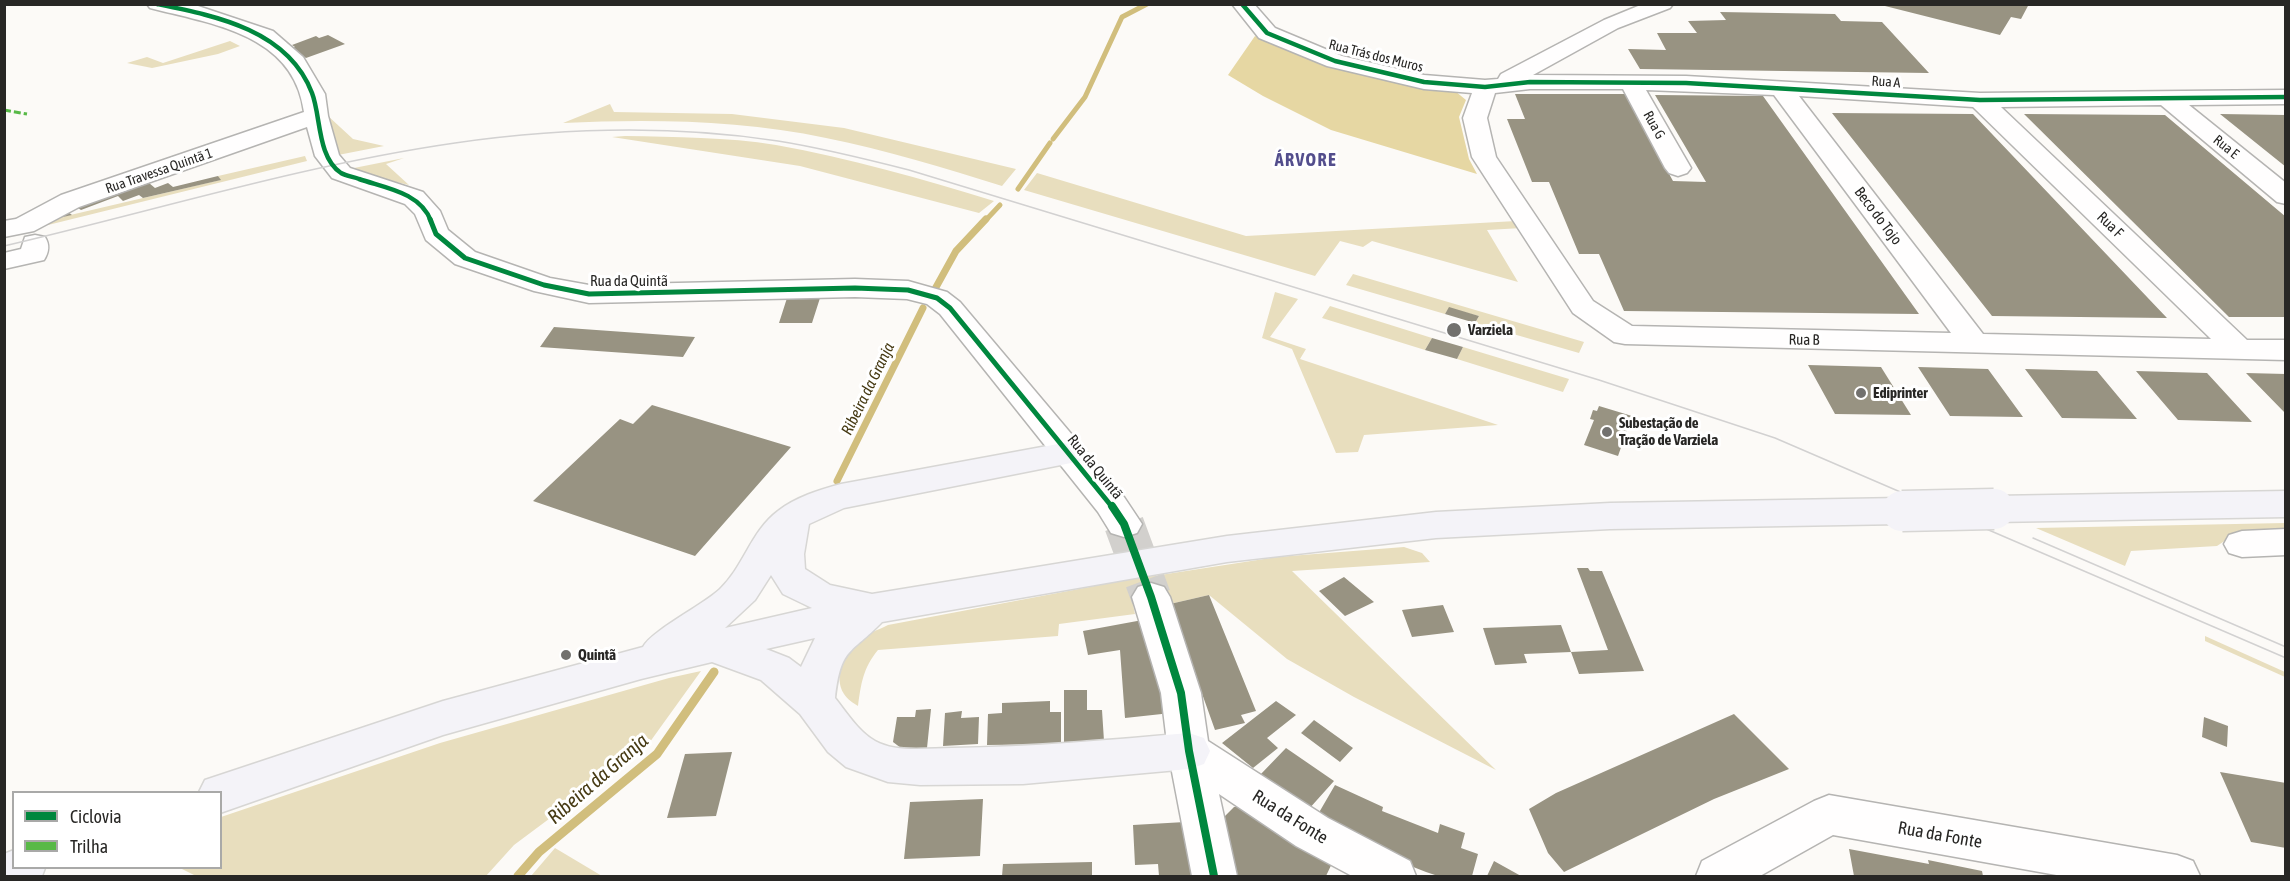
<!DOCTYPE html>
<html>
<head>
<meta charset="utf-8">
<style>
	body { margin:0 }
	#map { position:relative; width:2290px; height:881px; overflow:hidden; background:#fcfaf7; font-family:"Asap Condensed",sans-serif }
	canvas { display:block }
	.frame { position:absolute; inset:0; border:6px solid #282725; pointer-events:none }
	.legend { position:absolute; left:12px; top:791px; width:210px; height:78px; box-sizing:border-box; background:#fff; border:2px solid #a9a9a8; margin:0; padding:8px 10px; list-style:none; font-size:18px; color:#282725 }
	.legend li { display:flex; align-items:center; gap:12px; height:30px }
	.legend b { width:30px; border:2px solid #a9a9a8 }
</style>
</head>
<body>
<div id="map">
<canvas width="2290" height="881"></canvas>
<div class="frame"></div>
<ul class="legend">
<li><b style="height:8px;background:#00873e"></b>Ciclovia</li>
<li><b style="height:8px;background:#58b947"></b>Trilha</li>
</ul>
</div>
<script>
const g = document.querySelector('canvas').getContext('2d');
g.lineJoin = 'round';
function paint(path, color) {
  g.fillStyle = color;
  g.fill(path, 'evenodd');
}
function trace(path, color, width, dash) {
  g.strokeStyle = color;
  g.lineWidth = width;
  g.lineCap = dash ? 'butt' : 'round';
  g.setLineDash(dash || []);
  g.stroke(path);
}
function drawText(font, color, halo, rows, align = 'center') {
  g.font = font + ' "Asap Condensed",sans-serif';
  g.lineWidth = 6;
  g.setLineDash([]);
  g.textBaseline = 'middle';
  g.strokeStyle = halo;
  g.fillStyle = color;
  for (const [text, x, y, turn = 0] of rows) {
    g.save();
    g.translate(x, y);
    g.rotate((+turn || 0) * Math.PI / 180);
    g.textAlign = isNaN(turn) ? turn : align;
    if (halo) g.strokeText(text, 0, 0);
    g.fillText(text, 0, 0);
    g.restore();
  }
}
paint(new Path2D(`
	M 230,41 L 240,46 L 218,54 L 152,68 L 127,63 L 147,57 L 163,63 Z
	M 610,104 L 614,112 L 732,114 L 844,128 L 1016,169 L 1002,186 C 944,168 886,150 826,138 C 741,120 650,119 563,123 Z
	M 327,115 L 353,139 L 384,146 L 338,155 Z
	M 625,136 C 675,137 727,137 776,145 C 850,158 922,179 994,201 L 979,213 L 800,166 L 612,137 Z
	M 305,156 L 307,161 L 48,225 L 49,220 L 220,180 L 218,176 Z
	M 404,158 L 386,164 L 409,185 L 362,174 L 354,168 Z
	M 1037,173 L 1246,236 L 1516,221 L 1522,228 L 1487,230 L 1518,282 L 1372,241 L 1363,247 L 1340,241 L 1315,276 L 1024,190 Z
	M 1353,274 L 1584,342 L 1579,353 L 1475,323 L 1479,316 L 1449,308 L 1445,314 L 1346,285 Z
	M 1275,292 L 1298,299 L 1270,337 L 1306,349 L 1300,359 L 1498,425 L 1364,435 L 1358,452 L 1336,453 L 1292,349 L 1262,338 Z
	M 1330,306 L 1432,338 L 1425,350 L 1322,318 Z
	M 1463,347 L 1569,379 L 1563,392 L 1457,359 Z
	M 2285,523 L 2286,535 L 2229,538 L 2217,546 L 2131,551 L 2125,566 L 2036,528 Z
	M 1404,547 L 1422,553 L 1430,562 L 1292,571 L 1496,770 L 1354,697 L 1287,659 L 1209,595 L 1170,604 L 1162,591 L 1132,600 L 1135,614 L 1059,624 L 1058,636 L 878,650 C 863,668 861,684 858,706 C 853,703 847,699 844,694 C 833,677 844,651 859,640 C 867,633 879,630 888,625 L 1121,581 L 1277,557 Z
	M 2205,636 L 2285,672 L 2285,677 L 2205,641 Z
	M 701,671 L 647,746 L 514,845 L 486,876 L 196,876 L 180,868 L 220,868 L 221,817 L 440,743 L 669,678 Z
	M 555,848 L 602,876 L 531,876 Z`), '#e8debe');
paint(new Path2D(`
	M 1255,36 L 1325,65 L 1455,91 L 1466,100 L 1459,117 L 1469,159 L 1477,174 L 1331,130 L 1263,96 L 1228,75 Z`), '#e6d7a3');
trace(new Path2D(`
	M 1053,139 L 1085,97 L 1122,17 L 1147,4
	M 1018,189 L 1050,143
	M 985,221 L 1000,205`), '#d1be7d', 5);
trace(new Path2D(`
	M 935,289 L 956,251 L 986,219
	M 837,481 L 923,308`), '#d1be7d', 7);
trace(new Path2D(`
	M 518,876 L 539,852 L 657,754 L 714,672`), '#d1be7d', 9);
paint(new Path2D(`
	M 1887,4 L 2029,4 L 2021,19 L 2011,17 L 2000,35 L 1885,6 Z
	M 1720,12 L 1835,14 L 1841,21 L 1882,22 L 1929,73 L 1640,69 L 1628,49 L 1666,50 L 1657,33 L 1697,33 L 1688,21 L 1726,20 Z
	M 328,35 L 345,44 L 306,58 L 292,48 L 295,47 L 292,45 L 316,36 L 319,38 Z
	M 1515,94 L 1625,94 L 1673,181 L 1706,182 L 1655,95 L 1763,96 L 1919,314 L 1624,311 L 1599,254 L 1579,254 L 1549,182 L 1532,182 L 1507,119 L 1525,119 Z
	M 1832,113 L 1973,114 L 2167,318 L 1992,316 Z
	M 2024,114 L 2165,115 L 2286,217 L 2286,317 L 2229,317 Z
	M 2220,114 L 2286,115 L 2286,167 Z
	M 218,176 L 221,180 L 143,198 L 139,195 L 123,201 L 118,196 L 81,210 L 78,208 L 68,212 L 72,215 L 49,220 L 143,178 L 155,188 L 168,183 L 173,187 Z
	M 787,298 L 820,298 L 812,323 L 779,323 Z
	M 1449,307 L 1479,316 L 1475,323 L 1445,314 Z
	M 554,327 L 695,337 L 683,357 L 540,347 Z
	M 1432,338 L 1463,347 L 1457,359 L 1425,350 Z
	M 1808,365 L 1881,367 L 1911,415 L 1835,414 Z
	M 1918,367 L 1988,369 L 2023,417 L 1950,416 Z
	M 2025,369 L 2097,371 L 2137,419 L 2062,418 Z
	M 2136,371 L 2207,373 L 2252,422 L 2178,420 Z
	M 2246,373 L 2286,374 L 2286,414 Z
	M 652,405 L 791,447 L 695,556 L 533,501 L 620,419 L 633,424 Z
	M 1599,406 L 1632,416 L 1618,456 L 1584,445 L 1594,420 L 1590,419 L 1593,410 L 1597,411 Z
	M 1577,568 L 1588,568 L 1590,571 L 1602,571 L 1644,671 L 1579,674 L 1571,652 L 1608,650 Z
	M 1344,577 L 1374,602 L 1345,616 L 1319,591 Z
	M 1209,595 L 1256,711 L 1241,715 L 1245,723 L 1215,730 L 1170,604 Z
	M 1443,605 L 1454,632 L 1412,637 L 1402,610 Z
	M 1148,619 L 1171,713 L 1125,718 L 1120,650 L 1088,655 L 1083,631 Z
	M 1561,625 L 1571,652 L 1524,654 L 1527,663 L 1495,665 L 1483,628 Z
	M 1064,690 L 1087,690 L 1087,710 L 1102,710 L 1104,741 L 1064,742 Z
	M 1050,701 L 1050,712 L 1061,712 L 1061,744 L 987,745 L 988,714 L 1002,713 L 1002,703 Z
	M 1276,701 L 1296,715 L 1267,738 L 1278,748 L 1253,768 L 1222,743 Z
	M 931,709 L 927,748 L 901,748 L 893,742 L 897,717 L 915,717 L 916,710 Z
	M 962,711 L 961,718 L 979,717 L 978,744 L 943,746 L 945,713 Z
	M 1734,714 L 1789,769 L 1714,799 L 1564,872 L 1548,853 L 1529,809 L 1556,793 Z
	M 2204,717 L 2228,726 L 2227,747 L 2202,737 Z
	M 1314,720 L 1353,748 L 1340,762 L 1301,733 Z
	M 1286,748 L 1334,781 L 1308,810 L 1260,775 Z
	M 732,752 L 716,816 L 667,818 L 685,754 Z
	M 2220,772 L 2286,783 L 2286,848 L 2251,842 Z
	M 1335,785 L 1383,807 L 1382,811 L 1438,833 L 1440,824 L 1465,833 L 1461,848 L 1478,854 L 1472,876 L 1438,876 L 1426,872 L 1365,848 L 1317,816 Z
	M 983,799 L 980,856 L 904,859 L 910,802 Z
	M 1243,806 L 1335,857 L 1326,876 L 1233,876 L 1224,817 L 1234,807 Z
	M 1185,822 L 1191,876 L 1159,876 L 1158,864 L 1135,865 L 1133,825 Z
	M 1849,849 L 1929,864 L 1928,860 L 1982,871 L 1983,876 L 1854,876 Z
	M 1494,861 L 1521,876 L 1487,876 Z
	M 1092,862 L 1092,876 L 1002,876 L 1003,864 Z`), '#989382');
trace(new Path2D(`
	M 1124,524 L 1151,597`), '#d2d0cd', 40, [40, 20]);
const minor = new Path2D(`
	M 147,4 L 198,6 L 273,31 L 303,57 L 325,94 L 328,116 L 339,155 L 350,168 L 423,192 L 440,211 L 448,230 L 475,252 L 550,278 L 589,285 L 855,279 L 908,281 L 947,292 L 960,302 L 1122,494 L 1142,524 L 1137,533 L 1124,537 L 1111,533 L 1098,512 L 940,314 L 927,304 L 907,299 L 855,297 L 589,303 L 534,291 L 455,264 L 426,240 L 415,214 L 405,204 L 332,178 L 315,156 L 307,127 L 79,207 L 34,231 L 4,237 L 4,221 L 16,219 L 61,195 L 304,112 C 294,34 212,24 150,8 Z
	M 1232,4 L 1254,4 L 1275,28 L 1342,56 L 1424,75 L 1485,80 L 1498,79 L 1501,74 L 1604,20 L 1643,4 L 1673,4 L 1670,8 L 1618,28 L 1533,75 L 1686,76 L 1980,93 L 2286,90 L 2286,104 L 2189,105 L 2286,183 L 2286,204 L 2277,202 L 2161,105 L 2001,107 L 2247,340 L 2286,340 L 2286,360 L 1625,344 L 1614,342 L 1573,313 L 1472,157 L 1463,118 L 1472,93 L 1424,89 L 1327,66 L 1259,38 ZM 1530,89 L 1623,89 L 1665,168 L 1669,173 L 1678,176 L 1687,173 L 1691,168 L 1646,90 L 1774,95 L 1951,333 L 1632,326 L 1593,301 L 1496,157 L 1487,118 L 1495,93 ZM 1799,96 L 1973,107 L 2211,339 L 1983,334 Z
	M 35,235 L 45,237 C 50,245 49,252 44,260 L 4,269 L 4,253 L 21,249 L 25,237 Z
	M 2286,529 L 2286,555 L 2242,557 L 2229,553 L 2224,544 L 2229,535 L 2242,531 Z
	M 1151,583 L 1164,587 L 1170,597 L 1201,693 L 1208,741 L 1328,818 L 1410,861 L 1416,876 L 1352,876 L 1296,846 L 1219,794 L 1237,876 L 1192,876 L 1168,751 L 1161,693 L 1132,597 L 1138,587 Z
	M 1829,795 L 2177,855 L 2193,861 L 2200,876 L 2062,876 L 1833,835 L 1760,876 L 1696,876 L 1702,861 L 1814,801 Z`);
const major = new Path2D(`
	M 1069,442 L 1081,445 L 1086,453 L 1081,461 L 844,508 L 809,524 L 804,554 L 805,569 L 830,585 L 872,594 L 1227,536 L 1436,512 L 1610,503 L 1902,498 L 1914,502 L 1919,511 L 1914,520 L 1902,524 L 1610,529 L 1436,538 L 1227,562 L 882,622 C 850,655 841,647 835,698 C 847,713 858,731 875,741 C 896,753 929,748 952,748 C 1031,747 1110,740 1189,733 L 1204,738 L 1210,751 L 1204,764 L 1189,769 L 1023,784 L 920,785 L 888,782 L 846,767 L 828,752 L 800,714 L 761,680 L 712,662 L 641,679 L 443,735 L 220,813 L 220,792 L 199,792 L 205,780 L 443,701 L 643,647 C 651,631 703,605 720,589 C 744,566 751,531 778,511 C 796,497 819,490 841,484 ZM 771,575 L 783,594 L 812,608 L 725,628 L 755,600 ZM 815,638 L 801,667 L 789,658 L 766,649 Z
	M 2286,491 L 2286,517 L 1994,522 L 1982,518 L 1977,509 L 1982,500 L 1994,496 Z
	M 14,850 L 14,868 L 45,868 L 42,876 L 4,876 L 4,854 Z`);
trace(minor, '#b5b4b2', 3);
trace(major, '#d7d6d4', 3);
paint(minor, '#fffefe');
paint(major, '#f4f3f8');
trace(new Path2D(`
	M 4,246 C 154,211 302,165 455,143 C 560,128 673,125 778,141 C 822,148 866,159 909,170 L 1599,380 L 1775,438 L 2286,658
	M 2033,538 L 2286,647`), '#d2d1d1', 1.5);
const majorBridge = new Path2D(`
	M 1902,511 L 1994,509`);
trace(majorBridge, '#d7d6d4', 43, []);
trace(majorBridge, '#f4f3f8', 40);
trace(new Path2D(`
	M 4,110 L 27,114`), '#58b947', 3, [7, 3]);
trace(new Path2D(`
	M 157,4 C 216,16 288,30 312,93 C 321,116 317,157 341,173 C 346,176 354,177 359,179 C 385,188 420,192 431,221
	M 1242,4 L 1267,33 L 1335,61 L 1424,82 L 1485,87 L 1530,82 L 1686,83 L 1980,100 L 2286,97`), '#00873e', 4.5);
trace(new Path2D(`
	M 430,219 L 436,234 L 465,258 L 544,285 L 589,294 L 855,288 L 908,290 L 937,298 L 950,308 L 1113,508`), '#00873e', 5);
trace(new Path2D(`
	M 1112,506 L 1124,524 L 1151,597 L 1181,693 L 1189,751 L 1214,876`), '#00873e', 8);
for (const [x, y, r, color] of [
	[1454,330,8,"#72716e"],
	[1861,393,6,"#72716e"],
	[1607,432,6,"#72716e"],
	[566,655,6,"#72716e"]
]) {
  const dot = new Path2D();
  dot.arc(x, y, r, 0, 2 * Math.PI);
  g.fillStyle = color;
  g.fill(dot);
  trace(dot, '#fff', 2);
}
drawText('14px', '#282725', '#fff', [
	["Rua Trás dos Muros",1376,56,14],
	["Rua A",1886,82,4],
	["Rua G",1654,125,61],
	["Rua E",2226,147,39],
	["Rua Travessa Quintã 1",159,171,-19]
]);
drawText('15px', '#282725', '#fff', [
	["Beco do Tojo",1878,216,53],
	["Rua F",2110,225,44],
	["Rua da Quintã",629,281],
	["Rua B",1804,340,1],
	["Rua da Quintã",1095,467,51]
]);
drawText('bold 15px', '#282725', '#fff', [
	["Varziela",1468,330],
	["Ediprinter",1873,393],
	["Subestação de",1619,423],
	["Tração de Varziela",1619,440],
	["Quintã",578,655]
], 'left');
drawText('italic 16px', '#473b15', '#fff', [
	["Ribeira da Granja",868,389,-64]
]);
g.letterSpacing = '1.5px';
drawText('bold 18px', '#534e8d', '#fff', [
	["ÁRVORE",1306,160]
]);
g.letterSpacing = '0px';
drawText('18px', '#282725', '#fff', [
	["Rua da Fonte",1290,817,32],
	["Rua da Fonte",1940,835,10]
]);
drawText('italic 20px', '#473b15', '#fff', [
	["Ribeira da Granja",598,779,-41]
]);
</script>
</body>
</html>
